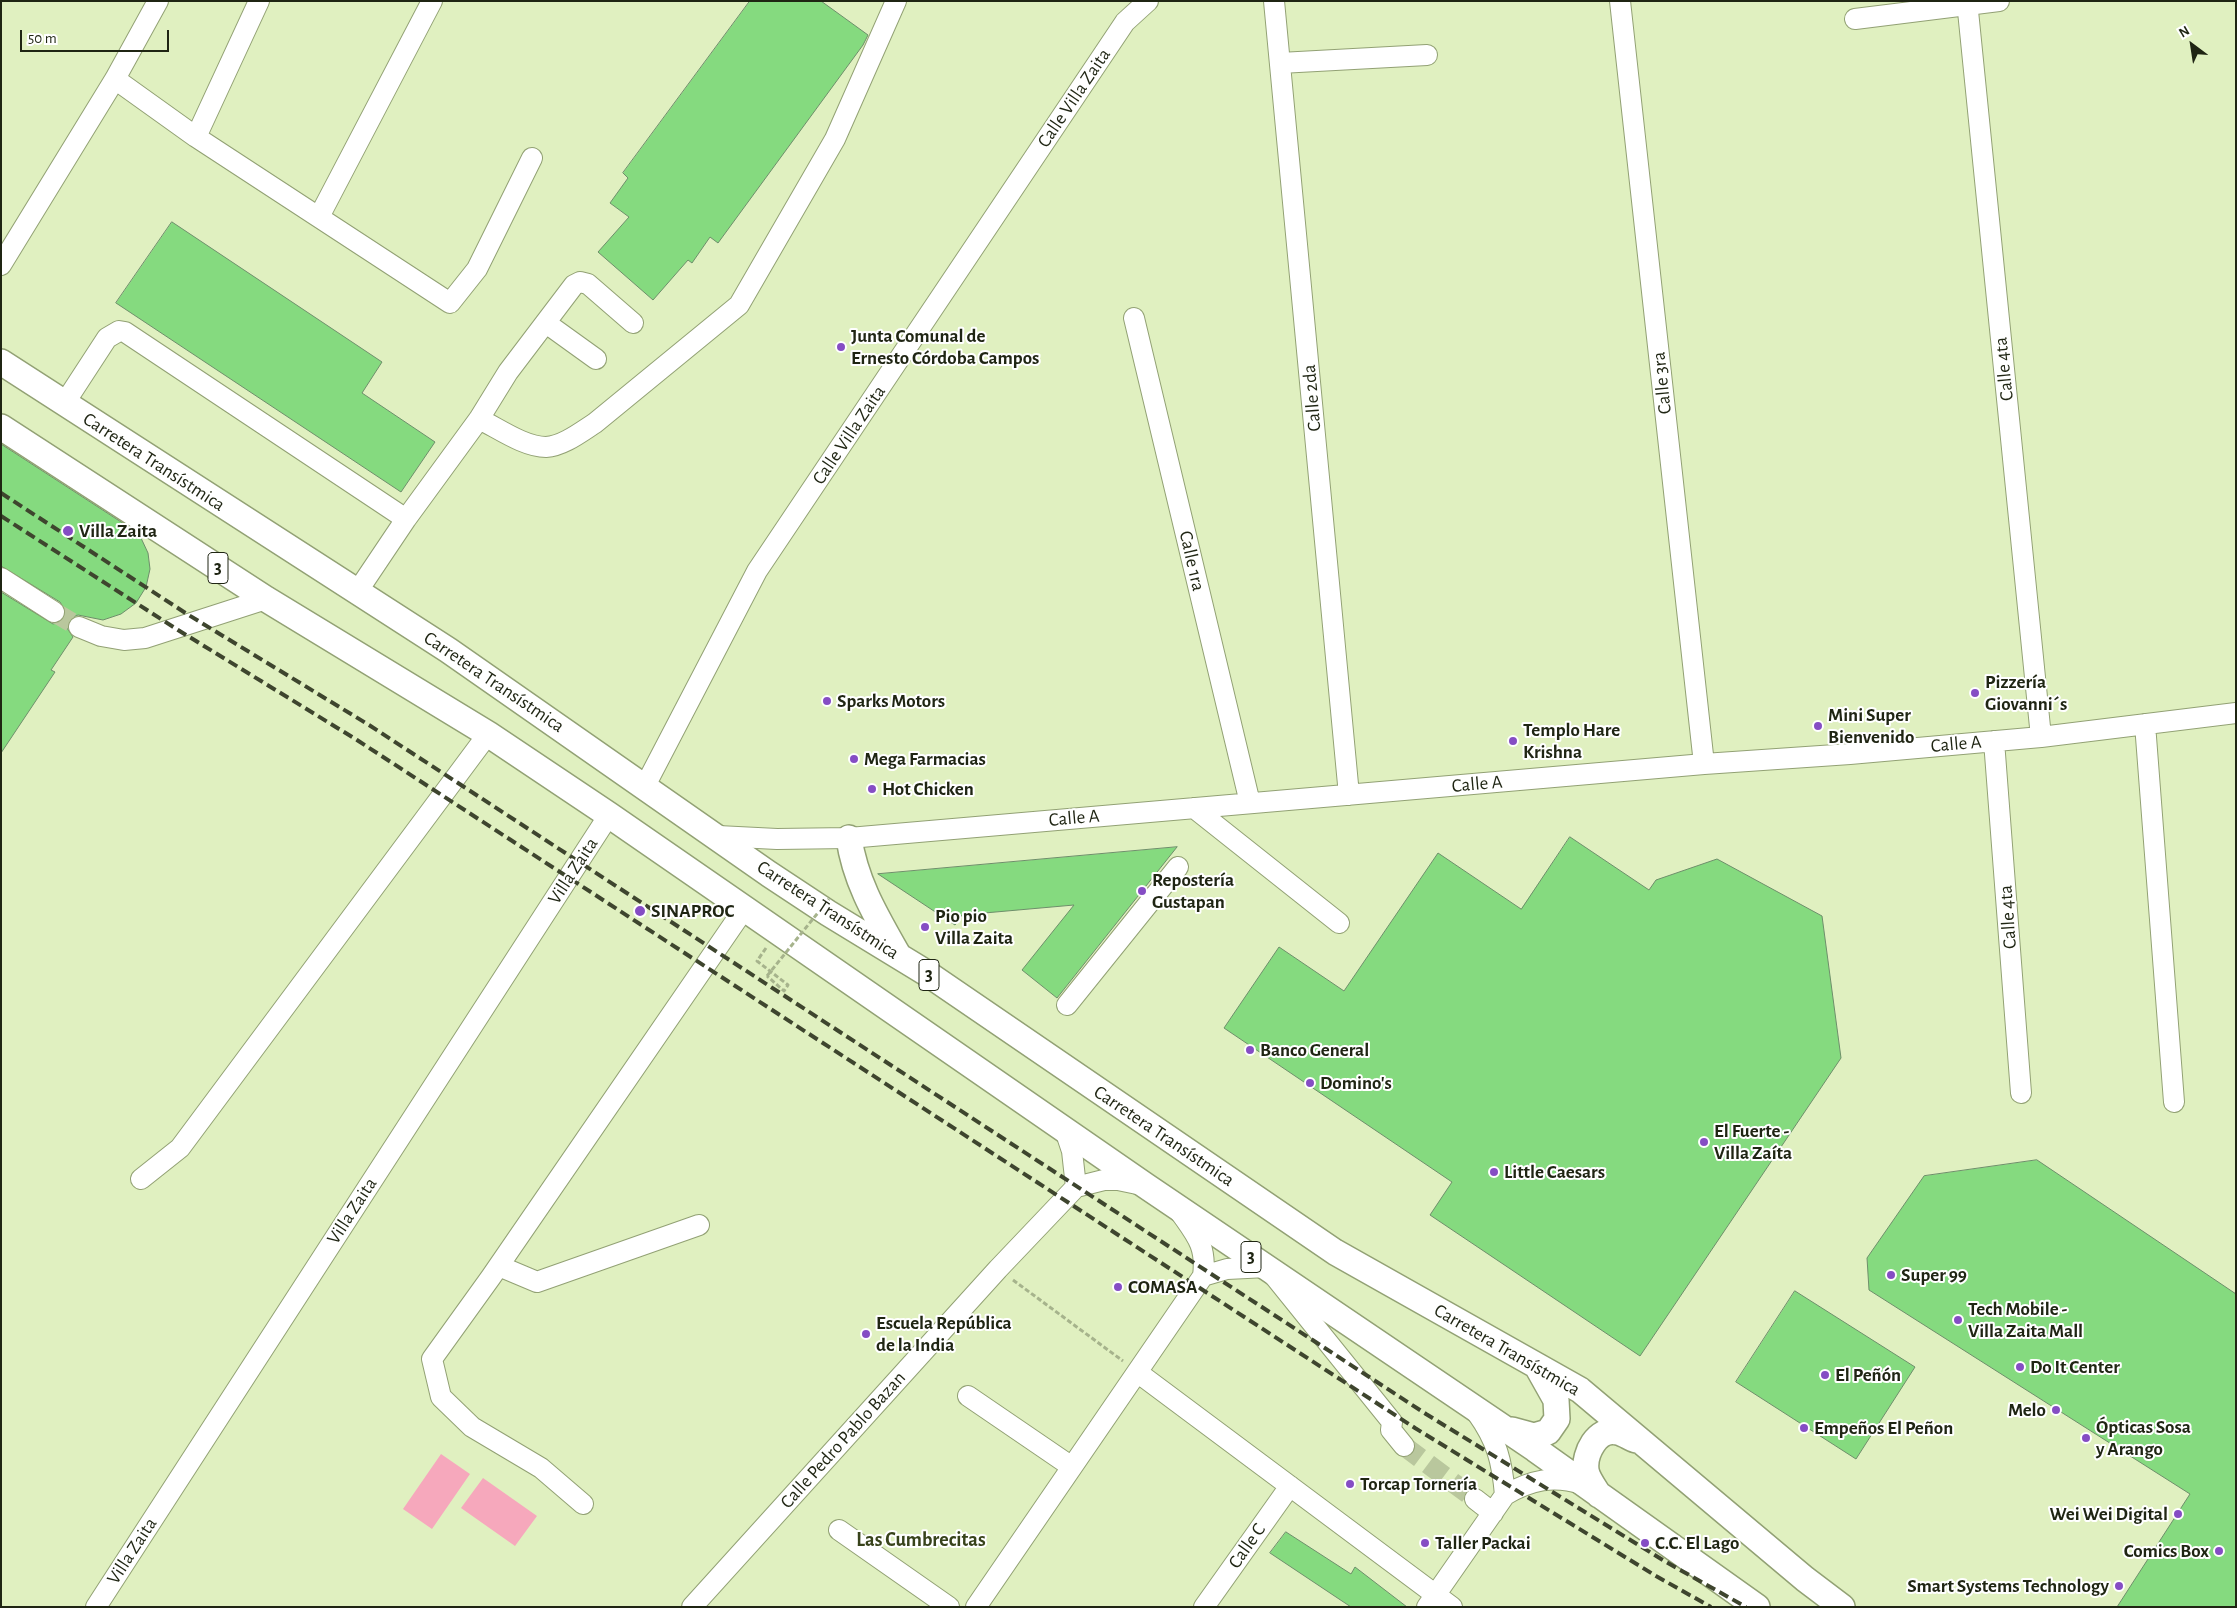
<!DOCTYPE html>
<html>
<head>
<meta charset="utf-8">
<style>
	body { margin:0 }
	#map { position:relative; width:2237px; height:1608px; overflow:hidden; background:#e0f0c0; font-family:"Alegreya Sans",sans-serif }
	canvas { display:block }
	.frame { position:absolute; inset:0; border:2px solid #1f2513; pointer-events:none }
	.north { position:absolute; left:2167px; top:20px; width:50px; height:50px; -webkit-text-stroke:4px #fff; paint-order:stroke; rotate:329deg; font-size:14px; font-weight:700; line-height:20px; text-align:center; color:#1f2513 }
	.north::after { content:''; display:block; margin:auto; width:18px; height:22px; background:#1f2513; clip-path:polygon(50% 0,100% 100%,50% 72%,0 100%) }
	.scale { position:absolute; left:20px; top:30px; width:149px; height:22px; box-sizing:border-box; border:2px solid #1f2513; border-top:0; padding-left:6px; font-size:15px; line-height:18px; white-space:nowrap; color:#1f2513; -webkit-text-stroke:4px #fff; paint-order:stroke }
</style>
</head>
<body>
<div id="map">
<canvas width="2237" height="1608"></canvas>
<div class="frame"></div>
<div class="north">N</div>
<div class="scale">50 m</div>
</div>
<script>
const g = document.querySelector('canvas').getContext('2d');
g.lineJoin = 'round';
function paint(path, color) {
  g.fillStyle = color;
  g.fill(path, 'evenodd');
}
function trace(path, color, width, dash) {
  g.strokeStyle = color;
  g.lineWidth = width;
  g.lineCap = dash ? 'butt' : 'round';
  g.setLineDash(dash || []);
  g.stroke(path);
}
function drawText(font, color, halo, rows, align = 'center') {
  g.font = font + ' "Alegreya Sans",sans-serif';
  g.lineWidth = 4;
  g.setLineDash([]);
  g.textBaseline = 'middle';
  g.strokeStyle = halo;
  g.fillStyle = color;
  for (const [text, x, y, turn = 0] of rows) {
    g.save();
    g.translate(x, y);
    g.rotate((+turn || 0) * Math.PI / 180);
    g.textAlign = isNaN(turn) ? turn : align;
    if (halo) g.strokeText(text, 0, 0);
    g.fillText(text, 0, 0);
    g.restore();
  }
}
paint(new Path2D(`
	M 441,1454 L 470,1474 L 432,1529 L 403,1509 Z
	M 483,1478 L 537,1516 L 515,1546 L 461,1508 Z`), '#f6a8bc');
const building = new Path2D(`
	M 750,1 L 821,1 L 868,35 L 863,45 L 718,243 L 710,237 L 692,263 L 688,260 L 653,300 L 598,252 L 629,217 L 610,203 L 628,178 L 623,173 Z
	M 172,222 L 382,362 L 362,393 L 435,442 L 401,492 L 116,303 Z
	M 1,444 L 135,531 L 141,538 L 148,553 L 150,569 L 146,587 L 136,603 L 121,614 L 103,620 L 78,615 L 71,618 L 67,628 L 73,637 L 51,670 L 55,672 L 1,753 L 1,592 L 53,624 L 60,622 L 66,612 L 60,602 L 1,566 Z
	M 1570,837 L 1649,890 L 1656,880 L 1717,859 L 1822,916 L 1841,1058 L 1640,1356 L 1430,1215 L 1452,1182 L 1224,1028 L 1279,947 L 1344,991 L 1438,853 L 1521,909 Z
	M 1177,847 L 1057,998 L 1022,970 L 1074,905 L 962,915 L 955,925 L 878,874 Z
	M 2037,1160 L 2236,1294 L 2236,1607 L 2117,1607 L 2190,1494 L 1869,1290 L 1867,1258 L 1924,1176 Z
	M 1795,1291 L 1915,1367 L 1856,1459 L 1736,1382 Z
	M 1286,1532 L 1351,1574 L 1355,1567 L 1407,1607 L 1351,1607 L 1270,1553 Z`);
paint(building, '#85da7f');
trace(building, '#6d8e6a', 1);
trace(new Path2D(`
	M 54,612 L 79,627
	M 1404,1446 L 1475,1499`), '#b9c79d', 20, [20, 10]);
const minor = new Path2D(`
	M 1274,1 L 1349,795
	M 1620,1 L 1704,764
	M 1967,1 L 2041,737
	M 1855,19 L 1999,1
	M 1280,63 L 1427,55
	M 115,79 L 196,137 L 450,303 L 477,269 L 532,158
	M 196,137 L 259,1
	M 320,215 L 432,1
	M 1,265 L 115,79 L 158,1
	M 1134,318 L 1250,803
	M 546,323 L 596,359
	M 64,404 L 107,338 L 119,331 L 125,332 L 406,519
	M 479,419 C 498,428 524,447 546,447 C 563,446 581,432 595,423 L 739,305 L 835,139 L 896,1
	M 1,578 L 54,612
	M 357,592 L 406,519 L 479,419 L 508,372 L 574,285 L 580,282 L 588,284 L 633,323
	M 79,627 L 101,636 L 124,640 L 145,638 L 266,599
	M 2145,724 L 2174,1102
	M 1994,741 L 2021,1093
	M 645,786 L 757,571 L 1125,22 L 1148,1
	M 1194,808 L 1339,923
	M 718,836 L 777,839 L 849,838 L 1704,764 L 1850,754 L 2041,737 L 2236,713
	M 1067,1005 L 1178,867
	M 1064,1127 L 1072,1151 L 1076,1187
	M 141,1179 L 180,1148 L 488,734
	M 499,1266 L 537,1282 L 699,1225
	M 1203,1276 L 1227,1269 L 1267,1267 L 1392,1422 L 1391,1430 L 1404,1446
	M 1137,1372 L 1452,1607
	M 968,1396 L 1072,1467
	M 1477,1413 C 1497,1441 1502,1461 1505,1495
	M 1475,1499 L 1493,1513
	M 583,1504 L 541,1468 L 472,1427 L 441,1397 L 432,1359 L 491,1277 L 744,909
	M 839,1530 L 949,1607
	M 96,1607 L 609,815
	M 692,1607 L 998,1269 L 1076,1187 L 1104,1180 L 1118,1180 L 1142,1185
	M 976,1607 L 1203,1276 C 1207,1246 1196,1235 1180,1212
	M 1204,1607 L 1290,1486
	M 1427,1607 L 1505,1495 C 1531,1480 1553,1475 1582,1484`);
const major = new Path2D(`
	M 1,362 L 448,650 L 769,874 L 828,913 L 928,974 L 1335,1252 L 1580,1390 L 1805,1579 L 1842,1607
	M 1,427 L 266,599 L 488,734 L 609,815 L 1146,1186 L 1535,1449 L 1757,1607
	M 849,838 C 855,881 876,916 897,953
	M 1512,1430 L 1534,1436 L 1548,1432 L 1557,1419 L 1556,1400 L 1538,1368
	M 1599,1495 C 1594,1487 1587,1478 1586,1470 C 1584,1454 1597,1427 1617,1432 C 1623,1433 1630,1438 1636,1440`);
trace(minor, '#92a174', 22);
trace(major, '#92a174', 28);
trace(new Path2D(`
	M 766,948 L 757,961 L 788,985 L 784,991 L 767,976
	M 1013,1280 L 1123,1361`), '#a6b38c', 3, [5, 2.5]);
trace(minor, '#fff', 20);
trace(major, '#fff', 25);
trace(new Path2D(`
	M 1,493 L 187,614 L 369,725 L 1426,1414 L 1666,1562 L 1746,1607
	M 1,516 L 178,630 L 357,740 L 1415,1428 L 1656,1576 L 1711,1607`), '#3e452e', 4, [10, 5]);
trace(new Path2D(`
	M 767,976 L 829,899`), '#a6b38c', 3, [5, 2.5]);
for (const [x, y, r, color] of [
	[841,347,5,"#854dc4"],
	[68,531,6,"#854dc4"],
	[1975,693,5,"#854dc4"],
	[827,701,5,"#854dc4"],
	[1818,726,5,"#854dc4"],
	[1513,741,5,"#854dc4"],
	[854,759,5,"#854dc4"],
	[872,789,5,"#854dc4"],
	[1142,891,5,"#854dc4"],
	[640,911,6,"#854dc4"],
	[925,927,5,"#854dc4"],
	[1250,1050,5,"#854dc4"],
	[1310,1083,5,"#854dc4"],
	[1704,1142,5,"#854dc4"],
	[1494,1172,5,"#854dc4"],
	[1891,1275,5,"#854dc4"],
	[1118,1287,5,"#854dc4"],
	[1958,1320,5,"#854dc4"],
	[866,1334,5,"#854dc4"],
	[2020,1367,5,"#854dc4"],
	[1825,1375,5,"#854dc4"],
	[2056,1410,5,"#854dc4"],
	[1804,1428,5,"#854dc4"],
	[2086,1438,5,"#854dc4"],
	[1350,1484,5,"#854dc4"],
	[2178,1514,5,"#854dc4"],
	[1425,1543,5,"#854dc4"],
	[1645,1543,5,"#854dc4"],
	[2219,1551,5,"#854dc4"],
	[2119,1586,5,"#854dc4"]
]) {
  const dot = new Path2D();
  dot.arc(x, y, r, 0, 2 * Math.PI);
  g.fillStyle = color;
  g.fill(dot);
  trace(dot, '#fff', 2);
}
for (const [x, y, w] of [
	[218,568,20],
	[929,975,20],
	[1251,1257,20]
]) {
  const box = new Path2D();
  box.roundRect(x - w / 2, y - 15.5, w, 31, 4);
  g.fillStyle = '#fff';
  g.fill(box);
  trace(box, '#1f2513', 1);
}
drawText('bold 18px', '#1f2513', null, [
	["3",218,568],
	["3",929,975],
	["3",1251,1257]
]);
drawText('19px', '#1f2513', '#fff', [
	["Calle Villa Zaita",1074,98,-56],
	["Calle 4ta",2004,369,-96],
	["Calle 3ra",1662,383,-96],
	["Calle 2da",1312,398,-95],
	["Calle Villa Zaita",849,435,-56],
	["Carretera Transístmica",154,462,33],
	["Calle 1ra",1192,561,77],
	["Carretera Transístmica",494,682,34],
	["Calle A",1956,744,-5],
	["Calle A",1477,784,-5],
	["Calle A",1074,818,-5],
	["Villa Zaita",573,871,-57],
	["Carretera Transístmica",828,910,33],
	["Calle 4ta",2008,917,-94],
	["Carretera Transístmica",1164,1136,34],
	["Villa Zaita",352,1211,-57],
	["Carretera Transístmica",1507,1350,30],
	["Calle Pedro Pablo Bazan",843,1440,-48],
	["Calle C",1247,1546,-55],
	["Villa Zaita",132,1551,-57]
]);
drawText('bold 19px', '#1f2513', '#fff', [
	["Junta Comunal de",851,336],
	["Ernesto Córdoba Campos",851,358],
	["Villa Zaita",79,531],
	["Pizzería",1985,682],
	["Giovanni´s",1985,704],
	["Sparks Motors",837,701],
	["Mini Super",1828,715],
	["Bienvenido",1828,737],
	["Templo Hare",1523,730],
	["Krishna",1523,752],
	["Mega Farmacias",864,759],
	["Hot Chicken",882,789],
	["Repostería",1152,880],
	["Gustapan",1152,902],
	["SINAPROC",651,911],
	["Pio pio",935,916],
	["Villa Zaita",935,938],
	["Banco General",1260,1050],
	["Domino's",1320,1083],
	["El Fuerte -",1714,1131],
	["Villa Zaíta",1714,1153],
	["Little Caesars",1504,1172],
	["Super 99",1901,1275],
	["COMASA",1128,1287],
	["Tech Mobile -",1968,1309],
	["Villa Zaita Mall",1968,1331],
	["Escuela República",876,1323],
	["de la India",876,1345],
	["Do It Center",2030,1367],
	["El Peñón",1835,1375],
	["Melo",2046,1410,"right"],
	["Ópticas Sosa",2096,1427],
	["y Arango",2096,1449],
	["Empeños El Peñon",1814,1428],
	["Torcap Tornería",1360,1484],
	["Wei Wei Digital",2168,1514,"right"],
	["Taller Packai",1435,1543],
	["C.C. El Lago",1655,1543],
	["Comics Box",2209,1551,"right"],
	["Smart Systems Technology",2109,1586,"right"]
], 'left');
drawText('bold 20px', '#38431b', '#fff', [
	["Las Cumbrecitas",921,1540]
]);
</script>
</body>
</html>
